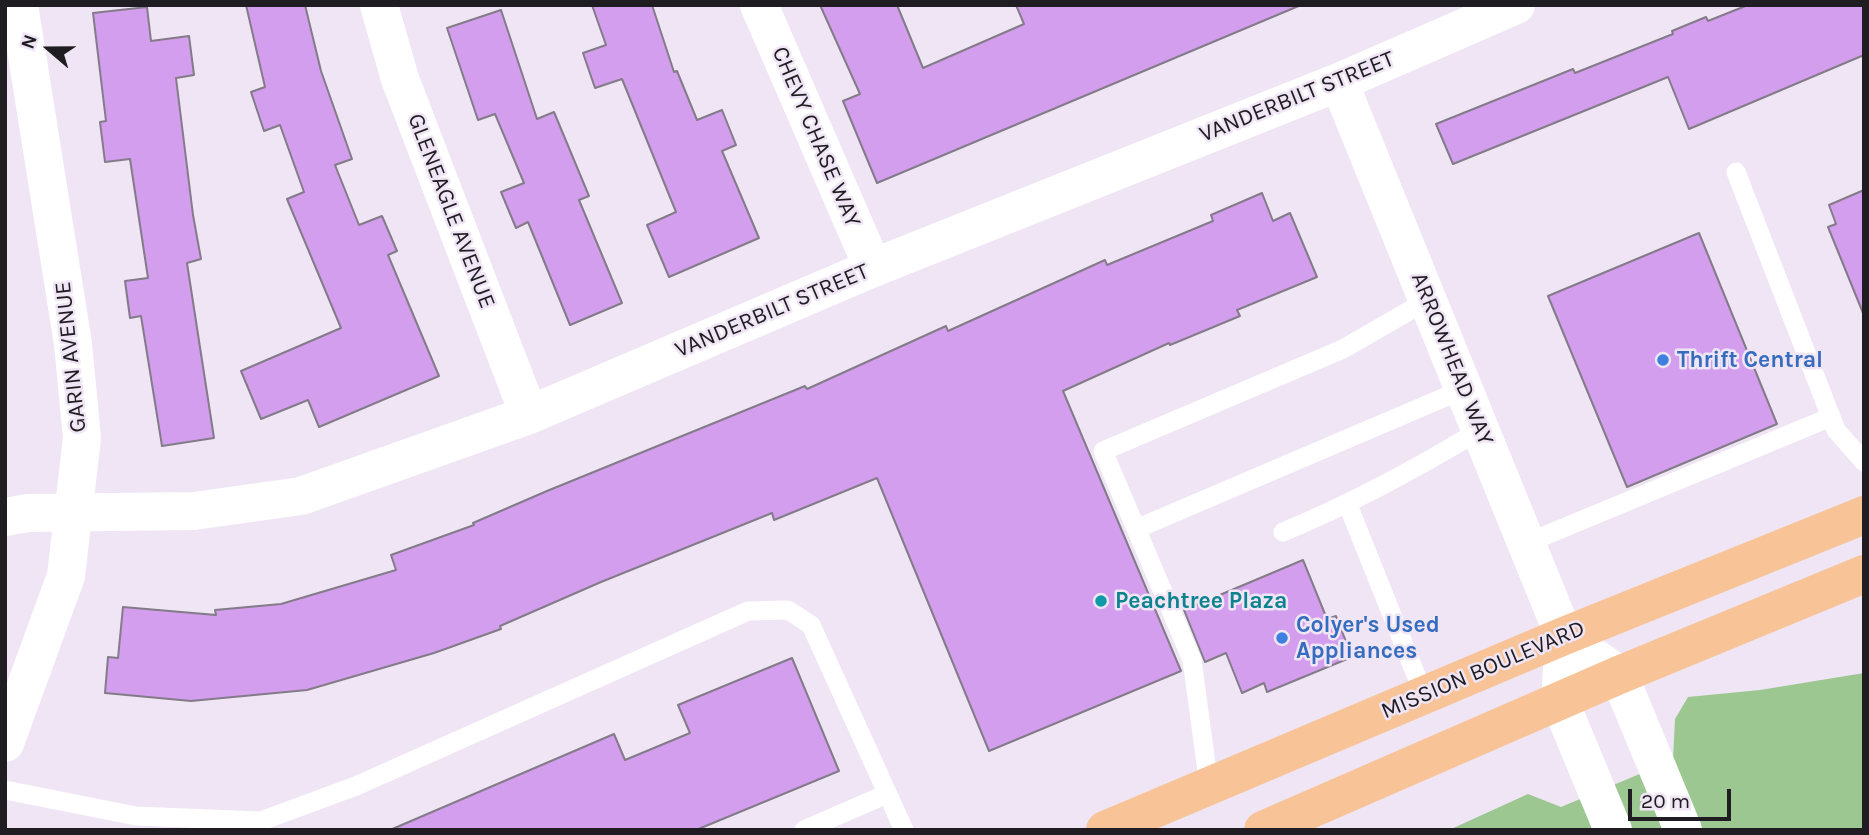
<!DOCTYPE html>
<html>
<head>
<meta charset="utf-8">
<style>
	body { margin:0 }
	#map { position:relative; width:1869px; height:835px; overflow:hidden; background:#efe5f4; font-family:Karla,sans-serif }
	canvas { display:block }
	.frame { position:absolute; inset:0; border:7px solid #201d22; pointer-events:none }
	.north { position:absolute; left:14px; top:14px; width:70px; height:70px; -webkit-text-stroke:5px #efe5f4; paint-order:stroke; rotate:290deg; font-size:19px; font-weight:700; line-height:28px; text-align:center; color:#201d22 }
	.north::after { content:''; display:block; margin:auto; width:24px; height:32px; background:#201d22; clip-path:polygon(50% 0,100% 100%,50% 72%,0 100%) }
	.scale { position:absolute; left:1628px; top:789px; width:103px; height:32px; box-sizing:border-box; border:4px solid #201d22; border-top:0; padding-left:9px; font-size:21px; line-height:24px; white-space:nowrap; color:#201d22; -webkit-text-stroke:5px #efe5f4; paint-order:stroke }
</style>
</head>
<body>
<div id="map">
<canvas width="1869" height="835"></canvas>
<div class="frame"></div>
<div class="north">N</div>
<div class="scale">20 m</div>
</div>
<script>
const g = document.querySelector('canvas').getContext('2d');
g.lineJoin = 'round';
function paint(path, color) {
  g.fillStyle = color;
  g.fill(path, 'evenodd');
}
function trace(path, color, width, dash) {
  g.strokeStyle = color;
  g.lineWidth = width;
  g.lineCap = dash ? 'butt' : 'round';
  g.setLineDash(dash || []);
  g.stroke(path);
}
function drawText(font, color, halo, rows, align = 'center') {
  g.font = font + ' Karla,sans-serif';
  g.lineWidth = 5;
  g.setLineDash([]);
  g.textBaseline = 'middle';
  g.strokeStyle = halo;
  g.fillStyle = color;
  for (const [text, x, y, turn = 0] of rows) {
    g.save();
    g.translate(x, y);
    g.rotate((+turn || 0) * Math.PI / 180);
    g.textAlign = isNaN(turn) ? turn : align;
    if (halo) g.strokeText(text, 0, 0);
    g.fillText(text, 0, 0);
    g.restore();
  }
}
paint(new Path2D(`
	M 1864,673 L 1864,830 L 1449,830 L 1528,794 L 1561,807 L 1673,760 L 1675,719 L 1688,697 L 1760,690 Z`), '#9cc790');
const building = new Path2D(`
	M 246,5 L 305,5 L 321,71 L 352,159 L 335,165 L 359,225 L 382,216 L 397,251 L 388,255 L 439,376 L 319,427 L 308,400 L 261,419 L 241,371 L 341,328 L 287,199 L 304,192 L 280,125 L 264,131 L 251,92 L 265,87 Z
	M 592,5 L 652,5 L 674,72 L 677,71 L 697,120 L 722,110 L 736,145 L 722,151 L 759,238 L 669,277 L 647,225 L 676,212 L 622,79 L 595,88 L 583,53 L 606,45 Z
	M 820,5 L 897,5 L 923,68 L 1024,24 L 1016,5 L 1301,5 L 877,183 L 843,101 L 860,94 Z
	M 1748,5 L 1864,5 L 1864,55 L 1689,129 L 1668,77 L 1453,164 L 1436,124 L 1573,69 L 1575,73 L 1673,34 L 1672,31 L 1706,17 L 1708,21 Z
	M 147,7 L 151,41 L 189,36 L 194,75 L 176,78 L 193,215 L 201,259 L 187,263 L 214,438 L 162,446 L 141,316 L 130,318 L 125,281 L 148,278 L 130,159 L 105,162 L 100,122 L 106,121 L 93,13 Z
	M 501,10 L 537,119 L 554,112 L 589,196 L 579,200 L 622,303 L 570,325 L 528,222 L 516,228 L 501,192 L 524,183 L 495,114 L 478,120 L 447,28 Z
	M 1864,190 L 1864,313 L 1863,313 L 1828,227 L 1836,224 L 1829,205 Z
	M 1262,193 L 1273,221 L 1290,213 L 1317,277 L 1237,310 L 1240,316 L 1170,345 L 1169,343 L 1063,391 L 1181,671 L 989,751 L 877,478 L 774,520 L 772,513 L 601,582 L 500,626 L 501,629 L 434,653 L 307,690 L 191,701 L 105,693 L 108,657 L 118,658 L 123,607 L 216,615 L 215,610 L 281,604 L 396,570 L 391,555 L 474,525 L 473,523 L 547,491 L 805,386 L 807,389 L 946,326 L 948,331 L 1105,260 L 1107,265 L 1213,221 L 1211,215 Z
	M 1699,233 L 1777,424 L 1627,487 L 1548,296 Z
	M 1303,560 L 1327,619 L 1336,616 L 1352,657 L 1267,692 L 1264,683 L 1242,693 L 1226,653 L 1205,662 L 1184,610 Z
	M 792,658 L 839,771 L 696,830 L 390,830 L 614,734 L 625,760 L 690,733 L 678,705 Z`);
paint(building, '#d39eee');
trace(building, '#837b88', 2);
trace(new Path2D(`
	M 1736,172 L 1836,430 L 1864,462
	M 1348,505 L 1424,695
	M 1136,529 L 1464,389
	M 1283,532 C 1353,503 1416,469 1480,430
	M 1527,543 L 1831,417
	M 1209,786 L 1192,660 L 1103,451 L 1343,349 L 1428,300
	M 5,790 L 136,816 L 261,821 L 356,786 L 748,611 L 788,610 L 811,625 L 904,830
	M 804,830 L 887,794`), '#fff', 19);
trace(new Path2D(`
	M 379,5 L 400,79 L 529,415
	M 759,5 L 873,268
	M 1339,82 L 1564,636 L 1560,702 L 1613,830
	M 5,517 L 28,513 L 194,511 L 301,496 L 529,415 L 873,268 L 1339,82 L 1516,5
	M 1564,636 L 1619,675 L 1683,830
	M 5,743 L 66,576 L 82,438 L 73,344 L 19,5`), '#fff', 38);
trace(new Path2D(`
	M 1105,830 L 1564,636 L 1864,515
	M 1263,830 L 1619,675 L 1864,574`), '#f7c397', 38);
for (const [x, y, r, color] of [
	[1663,360,7,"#3f7fe0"],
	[1101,601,7,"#0f9aa8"],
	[1282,638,7,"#3f7fe0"]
]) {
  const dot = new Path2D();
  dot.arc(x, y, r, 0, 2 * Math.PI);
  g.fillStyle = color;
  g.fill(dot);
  trace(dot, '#efe5f4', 2.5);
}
drawText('23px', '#201d22', '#efe5f4', [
	["VANDERBILT STREET",1297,97,-22],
	["CHEVY CHASE WAY",816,137,67],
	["GLENEAGLE AVENUE",451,211,69],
	["VANDERBILT STREET",772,311,-23],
	["GARIN AVENUE",71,357,-96],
	["ARROWHEAD WAY",1452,359,68],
	["MISSION BOULEVARD",1483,670,-23]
]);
drawText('bold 23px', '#366cbe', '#efe5f4', [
	["Thrift Central",1677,360],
	["Colyer's Used",1296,625],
	["Appliances",1296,651]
], 'left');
drawText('bold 23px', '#0d838f', '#efe5f4', [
	["Peachtree Plaza",1115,601]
], 'left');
</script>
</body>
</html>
